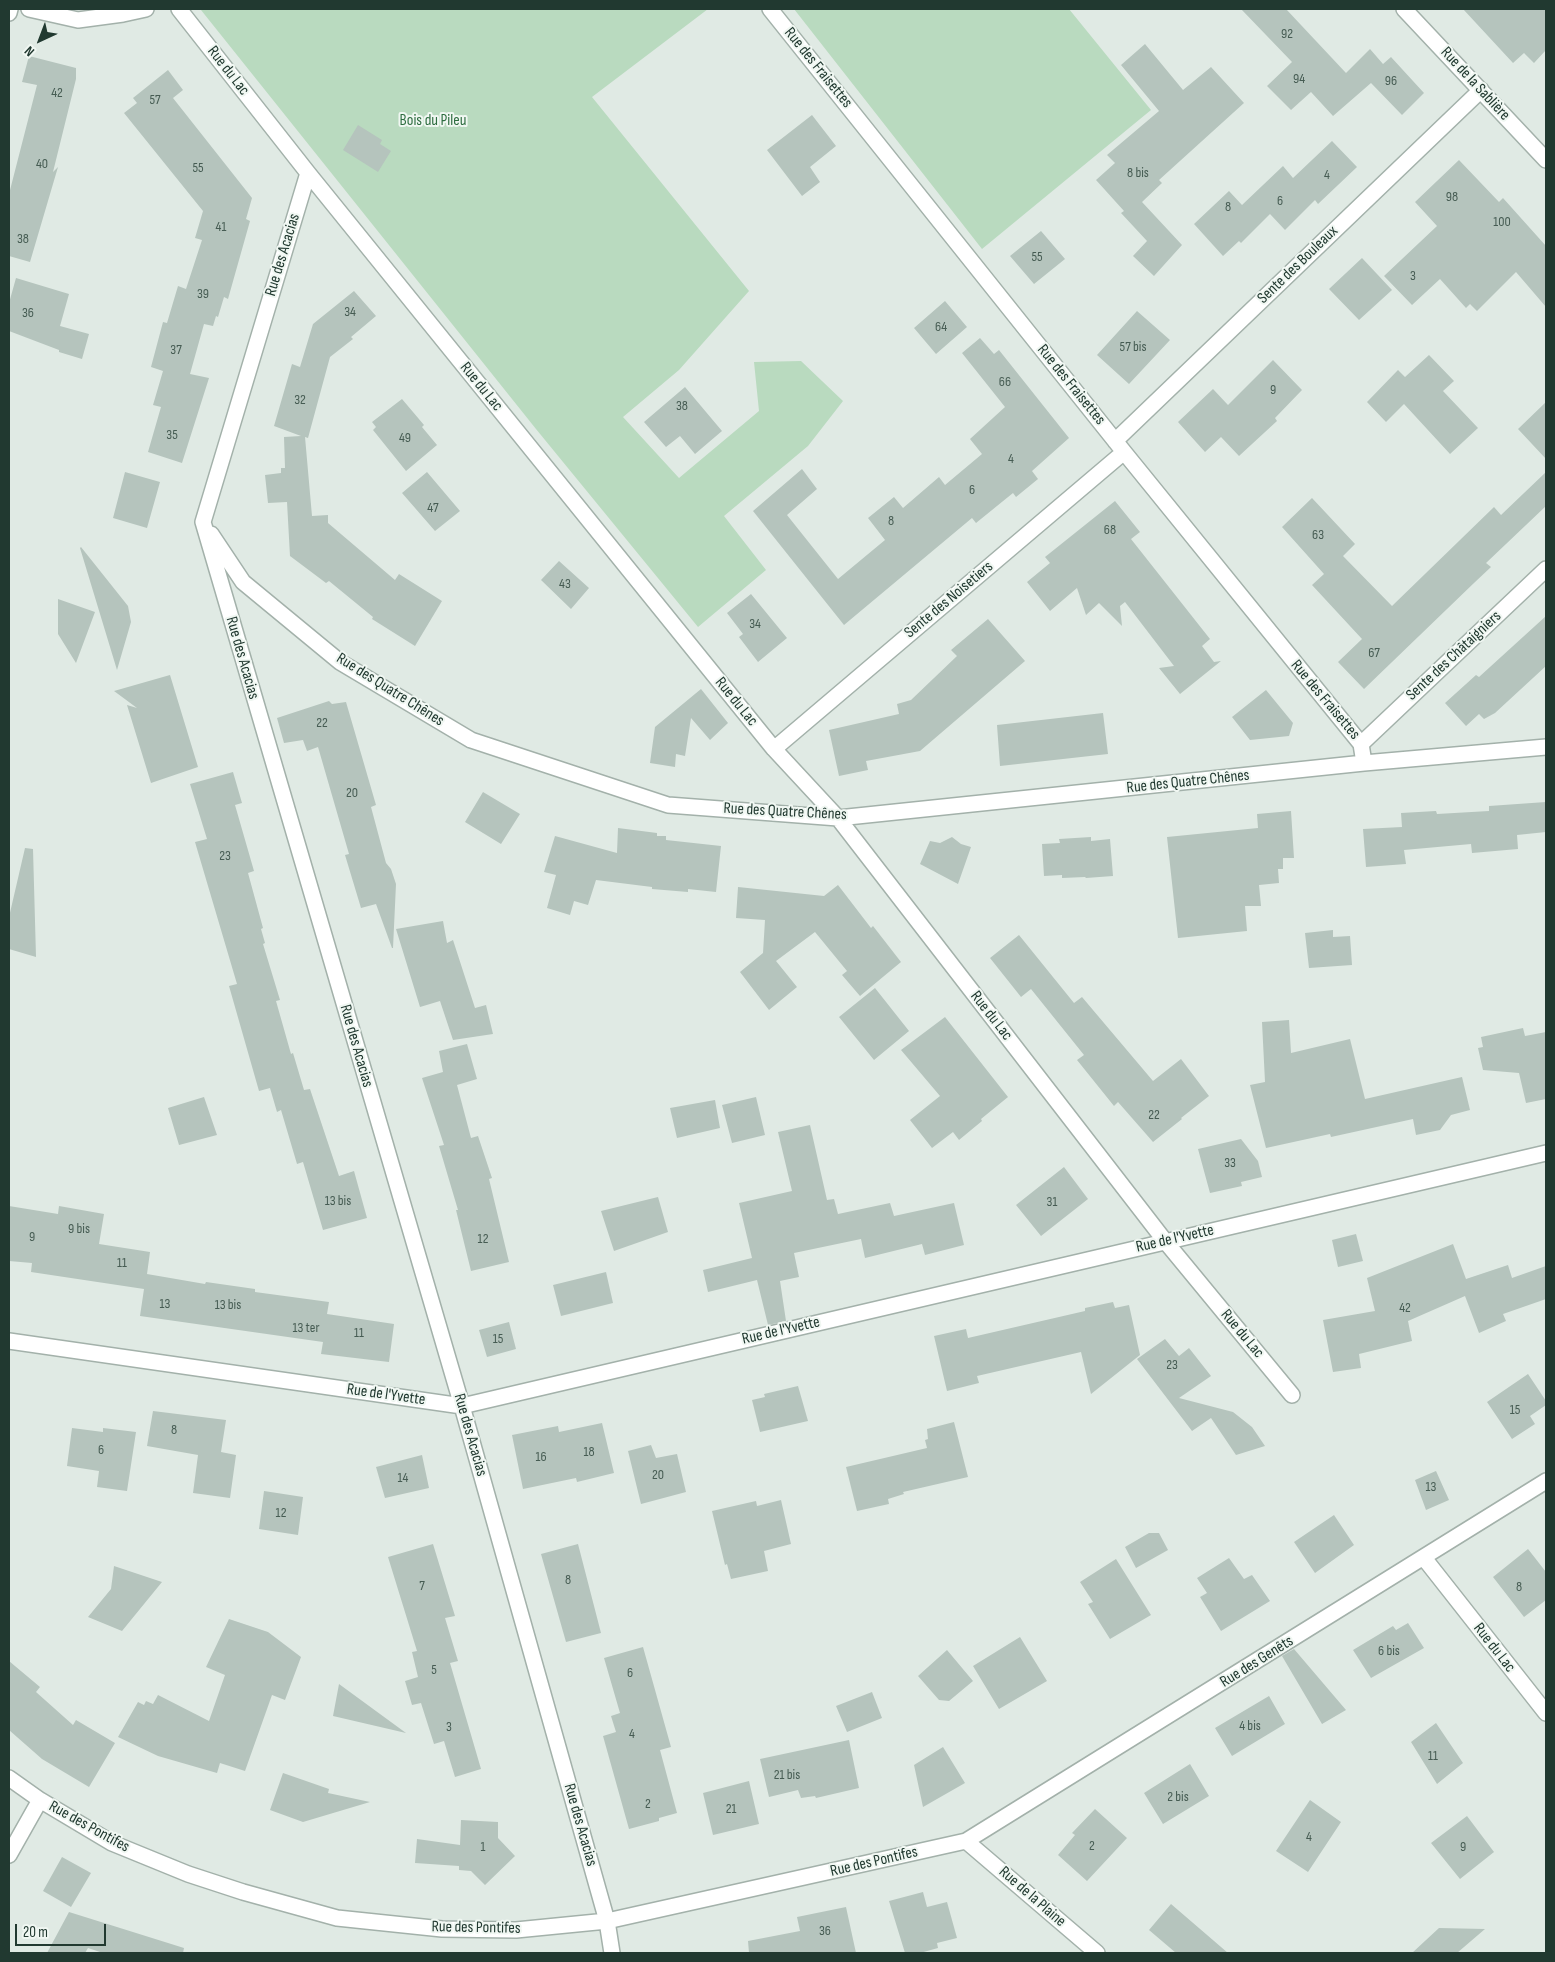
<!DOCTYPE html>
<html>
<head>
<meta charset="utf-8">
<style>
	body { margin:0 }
	#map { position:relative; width:1555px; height:1962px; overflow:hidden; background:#e0eae4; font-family:"Sofia Sans Condensed",sans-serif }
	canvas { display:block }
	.frame { position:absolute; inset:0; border:10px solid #213930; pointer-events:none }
	.north { position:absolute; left:15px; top:15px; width:50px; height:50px; -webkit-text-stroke:4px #f0f7f2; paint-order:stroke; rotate:223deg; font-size:14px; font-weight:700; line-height:20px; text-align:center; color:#213930 }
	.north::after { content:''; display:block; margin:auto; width:18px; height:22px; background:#213930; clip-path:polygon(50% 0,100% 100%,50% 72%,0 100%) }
	.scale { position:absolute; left:15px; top:1924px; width:91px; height:22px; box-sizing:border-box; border:2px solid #213930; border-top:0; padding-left:6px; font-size:15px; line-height:18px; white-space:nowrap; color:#213930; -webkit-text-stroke:4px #f0f7f2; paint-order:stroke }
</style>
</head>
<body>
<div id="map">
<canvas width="1555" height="1962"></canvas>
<div class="frame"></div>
<div class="north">N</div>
<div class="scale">20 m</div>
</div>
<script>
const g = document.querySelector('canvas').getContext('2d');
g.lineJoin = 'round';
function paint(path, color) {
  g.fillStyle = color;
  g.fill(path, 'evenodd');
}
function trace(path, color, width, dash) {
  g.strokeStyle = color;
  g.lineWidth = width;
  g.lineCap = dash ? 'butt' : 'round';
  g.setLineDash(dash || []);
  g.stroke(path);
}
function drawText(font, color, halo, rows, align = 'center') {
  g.font = font + ' "Sofia Sans Condensed",sans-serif';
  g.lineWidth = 4;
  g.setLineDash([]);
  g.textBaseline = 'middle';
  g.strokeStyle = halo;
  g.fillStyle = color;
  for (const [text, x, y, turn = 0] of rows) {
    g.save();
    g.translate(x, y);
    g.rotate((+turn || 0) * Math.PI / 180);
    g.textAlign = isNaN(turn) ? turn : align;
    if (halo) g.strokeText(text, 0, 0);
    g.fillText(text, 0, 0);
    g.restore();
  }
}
paint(new Path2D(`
	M 201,9 L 708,9 L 592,97 L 749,291 L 679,370 L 623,417 L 679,478 L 759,411 L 754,362 L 801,361 L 843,401 L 808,446 L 724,516 L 766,570 L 698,627 L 536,429 L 201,10 Z
	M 794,9 L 1069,9 L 1151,110 L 982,249 Z`), '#b9dabf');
paint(new Path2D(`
	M 1241,9 L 1286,9 L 1346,73 L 1370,49 L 1383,64 L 1391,57 L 1424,93 L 1402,115 L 1371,83 L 1333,116 L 1311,92 L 1291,110 L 1267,86 L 1292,62 Z
	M 1463,9 L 1546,9 L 1546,50 L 1534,63 L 1524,53 L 1513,63 Z
	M 1145,44 L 1183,90 L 1211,67 L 1244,103 L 1159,180 L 1162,183 L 1142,202 L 1182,245 L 1154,276 L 1133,256 L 1147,241 L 1121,213 L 1124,211 L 1096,180 L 1115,163 L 1107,155 L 1159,111 L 1121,65 Z
	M 29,56 L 76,68 L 76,79 L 53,172 L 58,167 L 30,262 L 9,256 L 9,194 L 37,85 L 22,82 Z
	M 168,70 L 183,90 L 173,98 L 252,198 L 246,219 L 250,221 L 228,299 L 224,297 L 218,317 L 216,316 L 213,326 L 204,324 L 190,374 L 209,378 L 182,463 L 148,452 L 161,407 L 153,405 L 163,371 L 151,367 L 163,322 L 167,323 L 178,286 L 186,289 L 202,240 L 195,238 L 203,211 L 124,113 L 137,103 L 133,98 Z
	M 812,115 L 836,146 L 810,167 L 820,182 L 802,196 L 767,150 Z
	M 358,125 L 382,140 L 380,144 L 391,151 L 378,172 L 343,150 Z
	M 1332,141 L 1357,167 L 1318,204 L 1315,200 L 1285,230 L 1270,214 L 1241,243 L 1239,241 L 1223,256 L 1194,224 L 1229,191 L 1242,205 L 1283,166 L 1293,178 Z
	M 1459,160 L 1499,202 L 1503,198 L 1546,246 L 1546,307 L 1516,272 L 1477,311 L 1470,304 L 1466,308 L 1440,279 L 1412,305 L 1384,276 L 1437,226 L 1415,202 Z
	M 1041,231 L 1065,259 L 1034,284 L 1010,256 Z
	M 1362,258 L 1392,290 L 1359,320 L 1329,289 Z
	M 16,278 L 69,294 L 60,326 L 89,334 L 82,359 L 59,352 L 59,350 L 9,331 L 9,303 Z
	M 354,291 L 376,316 L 351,337 L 353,339 L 330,357 L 308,438 L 305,437 L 312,516 L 328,515 L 328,523 L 395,580 L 399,574 L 442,601 L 415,646 L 372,619 L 373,617 L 329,581 L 326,583 L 290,556 L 287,502 L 268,503 L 265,475 L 281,473 L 281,468 L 285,468 L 284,437 L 301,436 L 274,426 L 292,364 L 300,367 L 313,324 Z
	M 945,301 L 967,327 L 936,354 L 914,328 Z
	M 1137,311 L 1170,340 L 1129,384 L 1097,355 Z
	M 980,338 L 994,354 L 999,350 L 1069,438 L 1032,471 L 1038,479 L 1016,497 L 1013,493 L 976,523 L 972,518 L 844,625 L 753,511 L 802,469 L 817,489 L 787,515 L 838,579 L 885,540 L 868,518 L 894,497 L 903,508 L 939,477 L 945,485 L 982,454 L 970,439 L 1005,407 L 962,353 Z
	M 1429,355 L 1454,381 L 1443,391 L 1478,428 L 1450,454 L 1404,404 L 1386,422 L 1367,402 L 1398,370 L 1405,377 Z
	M 1273,360 L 1302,390 L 1275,418 L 1277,421 L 1239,456 L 1221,437 L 1205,452 L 1178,422 L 1213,389 L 1228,405 Z
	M 685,387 L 722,431 L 695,454 L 680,436 L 666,447 L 644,422 Z
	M 402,399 L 424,425 L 422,427 L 437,445 L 406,471 L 373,430 L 376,427 L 372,422 Z
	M 1546,402 L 1546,459 L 1518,429 Z
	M 125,472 L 160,482 L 147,528 L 113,518 Z
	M 427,472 L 460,511 L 435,531 L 402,493 Z
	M 1546,472 L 1546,506 L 1486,563 L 1491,567 L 1474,583 L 1364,689 L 1338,662 L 1362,639 L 1312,585 L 1324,574 L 1282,527 L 1312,498 L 1355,544 L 1343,556 L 1392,606 L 1494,507 L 1501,515 Z
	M 1115,501 L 1140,532 L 1131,539 L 1210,639 L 1202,646 L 1214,662 L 1221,661 L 1180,694 L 1159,668 L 1174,666 L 1125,602 L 1120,606 L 1122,626 L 1099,603 L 1086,615 L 1077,588 L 1050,611 L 1027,582 L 1050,563 L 1045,557 Z
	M 81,547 L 128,606 L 131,622 L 117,670 L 80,548 Z
	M 559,561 L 589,588 L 571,609 L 541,580 Z
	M 751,594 L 787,638 L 758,662 L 739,637 L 743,634 L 727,613 Z
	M 58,599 L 95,612 L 76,663 L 58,634 Z
	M 1546,616 L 1546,666 L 1495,713 L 1484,719 L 1479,714 L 1466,726 L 1445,703 L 1476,675 L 1479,677 Z
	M 988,619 L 1025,661 L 920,751 L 866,761 L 868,770 L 839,776 L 829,730 L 899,714 L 897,704 L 911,700 L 957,656 L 951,650 Z
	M 170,675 L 198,767 L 151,783 L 127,705 L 137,708 L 114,691 Z
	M 701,689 L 728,723 L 710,740 L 691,718 L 685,756 L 676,754 L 675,767 L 650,763 L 655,727 Z
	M 1266,690 L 1293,723 L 1289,736 L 1250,740 L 1232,717 Z
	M 329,701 L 332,704 L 346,702 L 376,805 L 371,807 L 386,863 L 391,869 L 396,884 L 393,948 L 392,948 L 376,904 L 361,908 L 345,855 L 349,854 L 318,747 L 307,751 L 303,740 L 284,743 L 277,718 Z
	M 1103,713 L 1108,754 L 1000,766 L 997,725 Z
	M 233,772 L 242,803 L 235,805 L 254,871 L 248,873 L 263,928 L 261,929 L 265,943 L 263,944 L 280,1000 L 276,1001 L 291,1054 L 293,1053 L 304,1090 L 310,1089 L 339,1176 L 354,1171 L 367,1218 L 323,1230 L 303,1162 L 297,1164 L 281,1110 L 277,1112 L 270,1088 L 259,1091 L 229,986 L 237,984 L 195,842 L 207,839 L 190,784 Z
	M 483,792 L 520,814 L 501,844 L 465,822 Z
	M 1546,802 L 1546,832 L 1517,835 L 1518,849 L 1472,853 L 1471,844 L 1404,850 L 1406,864 L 1366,867 L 1363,829 L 1402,827 L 1401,813 L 1436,811 L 1437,814 L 1489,811 L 1489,806 Z
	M 1291,811 L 1294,858 L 1283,858 L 1283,869 L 1278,869 L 1279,883 L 1259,885 L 1261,906 L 1245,906 L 1247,931 L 1178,938 L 1167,837 L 1258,828 L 1257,814 Z
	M 618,828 L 657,833 L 657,836 L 666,836 L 666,840 L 721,846 L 716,892 L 688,889 L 688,892 L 652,889 L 652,887 L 596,880 L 588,905 L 574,901 L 570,915 L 547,908 L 556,875 L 544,872 L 555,836 L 617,853 Z
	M 952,837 L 961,844 L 971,847 L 958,884 L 920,864 L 930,841 L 940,843 Z
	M 1091,837 L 1091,841 L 1110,839 L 1113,876 L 1086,878 L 1085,877 L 1062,878 L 1062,875 L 1044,876 L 1042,844 L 1060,843 L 1059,839 Z
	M 25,848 L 33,849 L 36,957 L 9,949 L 9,917 Z
	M 838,885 L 871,928 L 873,926 L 901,962 L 860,996 L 842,975 L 847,971 L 815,932 L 776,961 L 797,987 L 769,1010 L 740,972 L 763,953 L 765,920 L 736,918 L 738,887 L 824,896 Z
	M 443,921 L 447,943 L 453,940 L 475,1008 L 486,1005 L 493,1034 L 453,1040 L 440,1001 L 420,1007 L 396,929 Z
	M 1333,930 L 1333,937 L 1350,936 L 1352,965 L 1309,968 L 1305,933 Z
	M 1019,935 L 1074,1003 L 1082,997 L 1153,1081 L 1181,1059 L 1209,1096 L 1181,1118 L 1182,1119 L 1153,1142 L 1118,1102 L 1114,1106 L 1077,1060 L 1084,1055 L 1031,989 L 1021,997 L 990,958 Z
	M 875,988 L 909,1031 L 874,1060 L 839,1017 Z
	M 945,1017 L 1008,1097 L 981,1119 L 982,1121 L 959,1140 L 953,1132 L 932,1148 L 910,1120 L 940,1096 L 901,1050 Z
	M 1289,1020 L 1291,1053 L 1350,1039 L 1365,1099 L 1462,1077 L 1470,1110 L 1451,1115 L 1440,1130 L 1416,1135 L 1413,1119 L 1331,1137 L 1330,1134 L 1266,1148 L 1250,1085 L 1265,1082 L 1262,1022 Z
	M 1523,1028 L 1525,1036 L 1546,1032 L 1546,1099 L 1526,1103 L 1519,1073 L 1483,1070 L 1478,1048 L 1483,1047 L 1481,1037 Z
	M 467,1044 L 477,1079 L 457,1085 L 471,1138 L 478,1136 L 492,1178 L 489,1179 L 509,1262 L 471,1271 L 456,1210 L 458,1210 L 439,1146 L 444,1145 L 422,1078 L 443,1072 L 439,1051 Z
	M 204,1097 L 217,1135 L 179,1145 L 168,1108 Z
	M 756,1097 L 765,1135 L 732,1143 L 722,1105 Z
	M 715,1100 L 720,1128 L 677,1138 L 670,1108 Z
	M 810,1125 L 827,1200 L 834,1199 L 838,1214 L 890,1203 L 894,1216 L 954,1203 L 964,1245 L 925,1255 L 922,1244 L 865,1258 L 861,1239 L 794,1253 L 799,1277 L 780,1281 L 786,1321 L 768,1325 L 757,1280 L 708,1292 L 703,1270 L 752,1258 L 739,1203 L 792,1191 L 778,1132 Z
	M 1241,1139 L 1258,1161 L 1262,1177 L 1241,1182 L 1242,1186 L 1210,1193 L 1198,1149 Z
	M 1064,1167 L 1088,1199 L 1041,1236 L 1016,1205 Z
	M 658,1197 L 668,1232 L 614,1251 L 601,1211 Z
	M 9,1206 L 58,1214 L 59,1206 L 104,1214 L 99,1244 L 150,1252 L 147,1274 L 205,1284 L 206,1282 L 255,1289 L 255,1292 L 329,1302 L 327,1314 L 394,1324 L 389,1362 L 321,1354 L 323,1342 L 140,1316 L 144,1289 L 31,1272 L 32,1263 L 9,1261 Z
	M 1356,1234 L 1363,1261 L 1338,1267 L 1332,1240 Z
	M 1453,1244 L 1466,1279 L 1508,1265 L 1512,1278 L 1546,1266 L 1546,1299 L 1503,1314 L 1506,1321 L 1479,1333 L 1465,1296 L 1408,1321 L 1412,1341 L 1359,1354 L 1361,1368 L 1333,1372 L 1323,1320 L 1375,1311 L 1367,1278 Z
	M 606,1272 L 613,1303 L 561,1316 L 553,1285 Z
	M 1113,1302 L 1115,1308 L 1129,1305 L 1140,1355 L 1091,1394 L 1081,1352 L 977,1376 L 979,1383 L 947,1391 L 934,1336 L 966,1329 L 968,1338 L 1085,1311 L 1085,1308 Z
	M 509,1322 L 516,1349 L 487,1357 L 479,1330 Z
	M 1165,1339 L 1179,1356 L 1189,1348 L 1211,1376 L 1179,1398 L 1233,1412 L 1252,1427 L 1265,1446 L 1236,1455 L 1211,1418 L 1192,1431 L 1137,1359 Z
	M 1528,1374 L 1546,1401 L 1546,1405 L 1530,1416 L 1535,1424 L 1512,1439 L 1487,1402 Z
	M 798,1386 L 808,1421 L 760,1432 L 752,1400 L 765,1397 L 764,1394 Z
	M 153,1411 L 226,1420 L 221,1452 L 236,1455 L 230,1498 L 193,1493 L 198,1455 L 147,1446 Z
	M 954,1422 L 968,1477 L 903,1492 L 904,1494 L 888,1499 L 889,1504 L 857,1511 L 846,1467 L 927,1448 L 925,1440 L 928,1439 L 927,1429 Z
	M 602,1423 L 614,1473 L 577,1482 L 576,1478 L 523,1489 L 512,1435 L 558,1426 L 559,1432 Z
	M 72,1428 L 103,1432 L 103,1428 L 136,1432 L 127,1491 L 97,1487 L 99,1471 L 67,1466 Z
	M 651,1445 L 656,1458 L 677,1454 L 686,1492 L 641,1504 L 628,1451 Z
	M 422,1455 L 429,1488 L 385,1498 L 376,1467 Z
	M 1436,1471 L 1449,1500 L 1426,1510 L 1415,1480 Z
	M 264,1491 L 303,1497 L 298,1535 L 259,1529 Z
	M 781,1500 L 791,1544 L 764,1551 L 768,1571 L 731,1579 L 727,1564 L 725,1565 L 712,1511 L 756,1501 L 757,1506 Z
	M 1334,1515 L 1354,1545 L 1315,1573 L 1294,1542 Z
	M 1149,1533 L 1159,1533 L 1168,1550 L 1136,1568 L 1125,1547 Z
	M 433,1544 L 455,1616 L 445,1618 L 458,1661 L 450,1663 L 481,1769 L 455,1777 L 444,1741 L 434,1744 L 421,1703 L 412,1705 L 405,1681 L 418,1677 L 412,1652 L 417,1651 L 388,1557 Z
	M 578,1544 L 601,1633 L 566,1642 L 541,1554 Z
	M 1528,1549 L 1546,1572 L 1546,1600 L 1524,1617 L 1493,1577 Z
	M 1229,1558 L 1244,1579 L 1252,1575 L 1270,1601 L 1221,1631 L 1200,1597 L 1207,1593 L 1197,1578 Z
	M 1116,1559 L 1151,1615 L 1110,1639 L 1088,1604 L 1093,1602 L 1080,1582 Z
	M 114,1566 L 162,1582 L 122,1631 L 88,1617 L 111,1589 Z
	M 229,1619 L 268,1632 L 301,1657 L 285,1700 L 272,1695 L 245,1771 L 220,1763 L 217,1773 L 158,1756 L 118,1737 L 138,1702 L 144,1705 L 146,1701 L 153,1704 L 158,1695 L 209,1721 L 225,1675 L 206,1667 Z
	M 1408,1623 L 1424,1648 L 1371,1678 L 1353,1650 L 1393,1626 L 1396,1630 Z
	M 1020,1637 L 1047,1681 L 999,1709 L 973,1666 Z
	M 643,1647 L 671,1747 L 660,1750 L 677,1813 L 659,1818 L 659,1821 L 629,1829 L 603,1736 L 616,1732 L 611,1716 L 620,1713 L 604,1658 Z
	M 1294,1649 L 1346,1710 L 1322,1724 L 1282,1656 Z
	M 947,1650 L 973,1681 L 949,1701 L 939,1700 L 918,1676 Z
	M 9,1661 L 40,1687 L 36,1692 L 73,1725 L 76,1720 L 115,1743 L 89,1787 L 42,1759 L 9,1730 Z
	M 339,1684 L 406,1733 L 333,1716 Z
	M 872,1692 L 882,1718 L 847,1732 L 836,1706 Z
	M 1269,1696 L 1285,1724 L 1232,1756 L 1215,1728 Z
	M 1436,1723 L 1463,1763 L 1437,1784 L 1411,1742 Z
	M 849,1740 L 859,1788 L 816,1798 L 815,1796 L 801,1798 L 798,1790 L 769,1797 L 760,1759 Z
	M 943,1747 L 965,1783 L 923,1807 L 914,1765 Z
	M 1190,1764 L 1209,1796 L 1163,1824 L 1144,1793 Z
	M 283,1773 L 329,1789 L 328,1793 L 370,1802 L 303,1822 L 270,1810 Z
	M 749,1781 L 759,1824 L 713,1835 L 703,1793 Z
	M 1310,1800 L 1341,1822 L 1308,1872 L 1276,1851 Z
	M 1095,1809 L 1127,1838 L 1087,1881 L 1058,1855 L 1075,1835 L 1072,1833 Z
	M 1467,1816 L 1494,1852 L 1460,1879 L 1431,1843 Z
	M 461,1820 L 498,1822 L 498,1838 L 515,1856 L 485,1885 L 471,1871 L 459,1870 L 459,1866 L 415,1863 L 417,1839 L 460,1845 Z
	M 62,1857 L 91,1873 L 71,1907 L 43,1891 Z
	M 923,1892 L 927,1907 L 947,1902 L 957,1938 L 937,1943 L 938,1948 L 920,1953 L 905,1953 L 889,1901 Z
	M 1171,1904 L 1228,1953 L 1176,1953 L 1149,1930 Z
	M 846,1907 L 856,1953 L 749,1953 L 748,1941 L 800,1931 L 797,1917 Z
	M 69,1912 L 184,1948 L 183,1953 L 103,1953 L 88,1948 L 85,1953 L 47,1953 Z
	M 1439,1928 L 1485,1929 L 1457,1953 L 1412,1953 Z`), '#b5c4bd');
const minor = new Path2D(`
	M 29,9 L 78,20 L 123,14 L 146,9
	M 179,9 L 308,173 L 774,749 L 838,818 L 1165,1241 L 1292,1395
	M 770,9 L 1124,452 L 1361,744 L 1364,763
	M 1404,9 L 1546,160
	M 9,13 L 10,9
	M 308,173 L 203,522 L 462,1406 L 607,1921 L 612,1953
	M 1115,441 L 1481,90
	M 211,534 L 243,582 L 340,662 L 471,740 L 668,805 L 838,818 L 1364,763 L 1546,747
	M 1361,744 L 1546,569
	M 774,749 L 1124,452
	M 9,1341 L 462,1406 L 1546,1153
	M 1424,1558 L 1546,1713
	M 9,1778 L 40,1800 L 112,1843 L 188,1874 L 243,1892 L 337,1918 L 442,1929 L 516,1930 L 607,1921 L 966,1841 L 1546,1481
	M 966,1841 L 1097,1953
	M 9,1855 L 40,1800`);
trace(minor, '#a3b1aa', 18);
trace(minor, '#fff', 15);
drawText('14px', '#465c53', null, [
	["92",1287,34],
	["94",1299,79],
	["96",1391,81],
	["42",57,93],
	["57",155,100],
	["40",42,164],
	["55",198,168],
	["8 bis",1138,173],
	["4",1327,175],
	["98",1452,197],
	["6",1280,201],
	["8",1228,207],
	["100",1502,222],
	["41",221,227],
	["38",23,239],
	["55",1037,257],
	["3",1413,276],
	["39",203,294],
	["34",350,312],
	["36",28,313],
	["64",941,327],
	["57 bis",1133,347],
	["37",176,350],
	["66",1005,382],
	["9",1273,390],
	["32",300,400],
	["38",682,406],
	["35",172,435],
	["49",405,438],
	["4",1011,459],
	["6",972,490],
	["47",433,508],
	["8",891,521],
	["68",1110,530],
	["63",1318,535],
	["43",565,584],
	["34",755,624],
	["67",1374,653],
	["22",322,723],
	["20",352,793],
	["23",225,856],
	["22",1154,1115],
	["33",1230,1163],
	["13 bis",338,1201],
	["31",1052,1202],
	["9 bis",79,1229],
	["9",32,1237],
	["12",483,1239],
	["11",122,1263],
	["13",165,1304],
	["13 bis",228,1305],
	["42",1405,1308],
	["13 ter",306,1328],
	["11",359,1333],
	["15",498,1339],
	["23",1172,1365],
	["15",1515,1410],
	["8",174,1430],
	["6",101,1450],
	["18",589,1452],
	["16",541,1457],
	["20",658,1475],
	["14",403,1478],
	["13",1431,1487],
	["12",281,1513],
	["8",568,1580],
	["7",422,1586],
	["8",1519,1587],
	["6 bis",1389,1651],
	["5",434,1670],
	["6",630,1673],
	["4 bis",1250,1726],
	["3",449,1727],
	["4",632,1734],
	["11",1433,1756],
	["21 bis",787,1775],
	["2 bis",1178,1797],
	["2",648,1804],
	["21",731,1809],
	["4",1309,1837],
	["2",1092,1846],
	["1",483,1847],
	["9",1463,1847],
	["36",825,1931]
]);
drawText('16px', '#213930', '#f0f7f2', [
	["Rue des Fraisettes",818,68,51],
	["Rue du Lac",228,71,52],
	["Rue de la Sablière",1475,84,47],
	["Rue des Acacias",283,255,-73],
	["Sente des Bouleaux",1298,265,-44],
	["Rue des Fraisettes",1071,385,51],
	["Rue du Lac",481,387,51],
	["Sente des Noisetiers",949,600,-40],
	["Sente des Châtaigniers",1454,656,-43],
	["Rue des Acacias",242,658,74],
	["Rue des Quatre Chênes",390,690,32],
	["Rue des Fraisettes",1325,700,50],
	["Rue du Lac",736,702,51],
	["Rue des Quatre Chênes",1188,782,-6],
	["Rue des Quatre Chênes",785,812,3],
	["Rue du Lac",991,1016,52],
	["Rue des Acacias",356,1046,74],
	["Rue de l'Yvette",1175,1239,-13],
	["Rue de l'Yvette",781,1331,-13],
	["Rue du Lac",1242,1334,50],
	["Rue de l'Yvette",386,1395,8],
	["Rue des Acacias",470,1435,74],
	["Rue du Lac",1494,1648,52],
	["Rue des Genêts",1257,1662,-32],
	["Rue des Acacias",580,1825,74],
	["Rue des Pontifes",89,1827,29],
	["Rue des Pontifes",874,1862,-13],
	["Rue de la Plaine",1032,1897,41],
	["Rue des Pontifes",476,1928,1]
]);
drawText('16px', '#2e6d40', '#f0f7f2', [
	["Bois du Pileu",433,121]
]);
</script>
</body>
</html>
